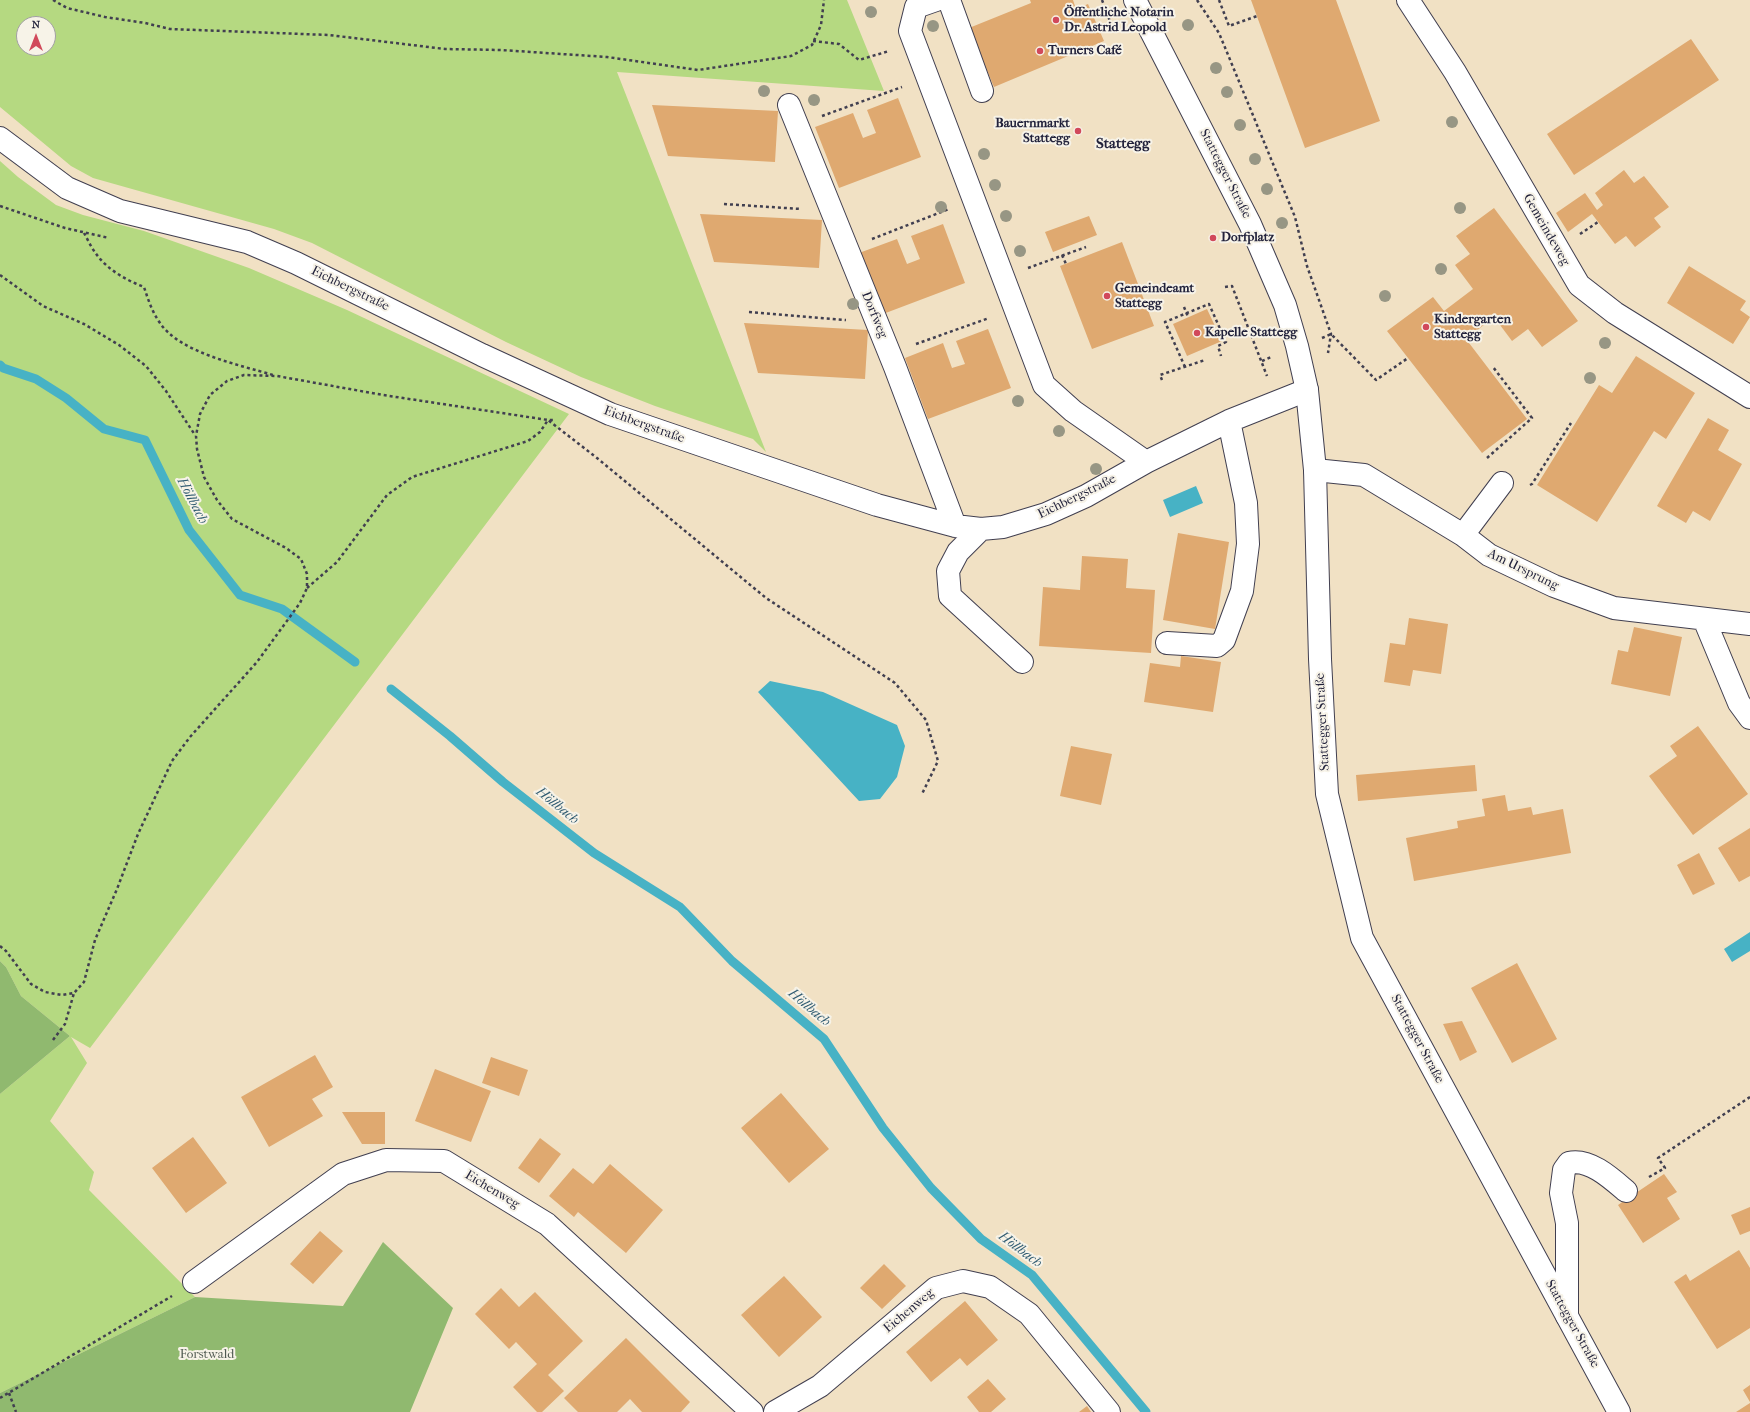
<!DOCTYPE html>
<html>
<head>
<meta charset="utf-8">
<style>
	body { margin:0 }
	#map { position:relative; width:1750px; height:1412px; overflow:hidden; background:#f1e1c4; font-family:"IM FELL French Canon",serif }
	canvas { display:block }
	.north { position:absolute; left:16px; top:16px; width:40px; height:40px; box-sizing:border-box; background:#f7f3e8; border:1px solid #a29fa3; border-radius:50%; rotate:0deg; font-size:11px; font-weight:700; line-height:16px; text-align:center; color:#22223b }
	.north::after { content:''; display:block; margin:auto; width:14px; height:18px; background:#d1495b; clip-path:polygon(50% 0,100% 100%,50% 72%,0 100%) }
</style>
</head>
<body>
<div id="map">
<canvas width="1750" height="1412"></canvas>
<div class="north">N</div>
</div>
<script>
const g = document.querySelector('canvas').getContext('2d');
g.lineJoin = 'round';
function paint(path, color) {
  g.fillStyle = color;
  g.fill(path, 'evenodd');
}
function trace(path, color, width, dash) {
  g.strokeStyle = color;
  g.lineWidth = width;
  g.lineCap = dash ? 'butt' : 'round';
  g.setLineDash(dash || []);
  g.stroke(path);
}
function drawText(font, color, halo, rows, align = 'center') {
  g.font = font + ' "IM FELL French Canon",serif';
  g.lineWidth = 4;
  g.setLineDash([]);
  g.textBaseline = 'middle';
  g.strokeStyle = halo;
  g.fillStyle = color;
  for (const [text, x, y, turn = 0] of rows) {
    g.save();
    g.translate(x, y);
    g.rotate((+turn || 0) * Math.PI / 180);
    g.textAlign = isNaN(turn) ? turn : align;
    if (halo) g.strokeText(text, 0, 0);
    g.fillText(text, 0, 0);
    g.restore();
  }
}
paint(new Path2D(`
	M 0,0 L 847,0 L 884,91 L 617,72 L 766,452 L 753,439 L 655,406 L 581,377 L 506,342 L 312,243 L 274,229 L 93,178 L 71,166 L 0,107 ZM 24,24 L 48,24 L 48,48 L 24,48 Z
	M 0,161 L 18,177 L 56,205 L 83,215 L 144,231 L 249,268 L 347,310 L 569,414 L 90,1048 L 71,1037 L 87,1063 L 50,1121 L 94,1172 L 89,1190 L 195,1297 L 0,1393 L 0,1094 L 70,1036 L 21,996 L 6,967 L 0,961 Z`), '#b5d981');
paint(new Path2D(`
	M 0,961 L 6,967 L 21,996 L 70,1036 L 0,1094 Z
	M 383,1242 L 453,1308 L 410,1412 L 0,1412 L 0,1393 L 195,1297 L 343,1306 Z`), '#90b96f');
paint(new Path2D(`
	M 1196,486 L 1203,503 L 1170,517 L 1163,500 Z
	M 770,681 L 823,692 L 897,725 L 905,746 L 897,777 L 880,799 L 859,801 L 758,692 Z
	M 1750,932 L 1750,951 L 1732,962 L 1724,949 Z`), '#47b2c5');
trace(new Path2D(`
	M 0,365 L 3,368 L 36,379 L 66,398 L 104,429 L 145,440 L 189,530 L 240,595 L 282,609 L 355,662
	M 391,689 L 450,736 L 503,782 L 594,853 L 680,907 L 732,961 L 824,1039 L 883,1128 L 931,1188 L 981,1239 L 1032,1275 L 1146,1412`), '#47b2c5', 9);
paint(new Path2D(`
	M 1030,0 L 1073,0 L 1076,9 L 1088,4 L 1104,41 L 994,87 L 969,28 L 1031,3 Z
	M 1251,0 L 1336,0 L 1380,121 L 1305,148 Z
	M 1691,39 L 1719,80 L 1574,175 L 1547,134 Z
	M 898,98 L 921,157 L 839,188 L 815,127 L 853,113 L 863,138 L 876,133 L 867,110 Z
	M 652,105 L 778,111 L 775,162 L 668,156 Z
	M 1624,170 L 1634,183 L 1644,176 L 1669,207 L 1654,218 L 1661,227 L 1635,247 L 1626,236 L 1615,244 L 1592,214 L 1568,232 L 1556,213 L 1585,193 L 1597,210 L 1603,205 L 1595,193 Z
	M 1494,208 L 1578,321 L 1542,347 L 1528,329 L 1512,341 L 1494,317 L 1466,339 L 1527,419 L 1482,453 L 1387,331 L 1433,297 L 1444,311 L 1473,289 L 1455,265 L 1470,254 L 1456,236 Z
	M 700,214 L 822,220 L 819,268 L 714,262 Z
	M 1089,216 L 1097,235 L 1053,252 L 1045,232 Z
	M 943,224 L 965,283 L 883,314 L 859,253 L 897,239 L 907,264 L 920,259 L 911,236 Z
	M 1122,242 L 1154,326 L 1092,349 L 1060,266 Z
	M 1689,266 L 1746,301 L 1740,310 L 1750,317 L 1733,344 L 1667,303 Z
	M 1207,309 L 1222,341 L 1187,356 L 1173,324 Z
	M 744,323 L 868,330 L 865,379 L 758,373 Z
	M 988,329 L 1011,388 L 928,419 L 905,358 L 943,343 L 952,368 L 965,364 L 956,341 Z
	M 1636,356 L 1695,393 L 1666,439 L 1654,431 L 1597,522 L 1537,485 L 1599,385 L 1612,393 Z
	M 1708,418 L 1729,430 L 1718,450 L 1742,464 L 1710,521 L 1693,511 L 1686,523 L 1657,506 Z
	M 1178,533 L 1229,542 L 1215,629 L 1163,620 Z
	M 1082,556 L 1128,559 L 1126,588 L 1155,590 L 1151,653 L 1039,646 L 1043,587 L 1080,590 Z
	M 1409,618 L 1448,624 L 1441,674 L 1413,670 L 1410,686 L 1384,682 L 1390,643 L 1405,645 Z
	M 1634,627 L 1682,637 L 1670,696 L 1611,684 L 1618,650 L 1628,652 Z
	M 1181,656 L 1221,662 L 1213,712 L 1144,702 L 1150,663 L 1180,667 Z
	M 1698,726 L 1748,794 L 1693,835 L 1649,776 L 1677,756 L 1670,746 Z
	M 1071,746 L 1112,754 L 1101,805 L 1060,796 Z
	M 1475,765 L 1477,791 L 1358,801 L 1356,775 Z
	M 1505,795 L 1508,811 L 1531,807 L 1533,815 L 1563,809 L 1571,853 L 1414,881 L 1406,838 L 1458,828 L 1457,821 L 1485,816 L 1482,799 Z
	M 1750,828 L 1750,876 L 1739,882 L 1718,848 Z
	M 1699,853 L 1715,884 L 1693,895 L 1677,865 Z
	M 1517,963 L 1557,1039 L 1512,1063 L 1471,988 Z
	M 1462,1021 L 1477,1052 L 1460,1061 L 1443,1024 Z
	M 315,1055 L 333,1087 L 312,1099 L 323,1116 L 269,1147 L 241,1097 Z
	M 491,1057 L 528,1070 L 519,1096 L 482,1083 Z
	M 435,1069 L 491,1091 L 471,1142 L 415,1121 Z
	M 781,1093 L 829,1149 L 789,1183 L 741,1128 Z
	M 342,1112 L 385,1112 L 385,1144 L 362,1144 Z
	M 193,1137 L 227,1183 L 186,1213 L 152,1168 Z
	M 540,1138 L 561,1154 L 539,1183 L 518,1168 Z
	M 610,1164 L 663,1210 L 626,1253 L 578,1212 L 574,1217 L 549,1196 L 573,1168 L 593,1184 Z
	M 1664,1174 L 1677,1192 L 1667,1198 L 1680,1219 L 1643,1243 L 1618,1205 Z
	M 1750,1207 L 1750,1231 L 1740,1235 L 1731,1215 Z
	M 320,1231 L 343,1251 L 313,1284 L 290,1264 Z
	M 1739,1250 L 1750,1268 L 1750,1328 L 1717,1349 L 1674,1282 L 1686,1274 L 1690,1281 Z
	M 884,1264 L 906,1286 L 882,1309 L 860,1288 Z
	M 784,1276 L 822,1317 L 779,1357 L 741,1315 Z
	M 501,1288 L 519,1307 L 535,1292 L 583,1341 L 548,1375 L 564,1391 L 542,1412 L 537,1412 L 513,1387 L 537,1364 L 516,1342 L 509,1349 L 475,1314 Z
	M 965,1301 L 998,1340 L 967,1366 L 960,1358 L 931,1382 L 906,1352 Z
	M 626,1338 L 690,1402 L 681,1412 L 642,1412 L 630,1399 L 617,1412 L 578,1412 L 564,1398 Z
	M 988,1379 L 1006,1399 L 991,1412 L 979,1412 L 967,1397 Z
	M 1750,1385 L 1750,1402 L 1743,1390 Z
	M 1750,1403 L 1750,1412 L 1736,1412 Z
	M 1087,1406 L 1091,1412 L 1079,1412 Z`), '#dfa970');
const minor = new Path2D(`
	M 936,0 L 916,7 L 910,31 L 1044,385 L 1073,411 L 1146,462
	M 949,0 L 982,91
	M 1408,0 L 1455,72 L 1579,285 L 1615,313 L 1750,397
	M 789,105 L 895,367 L 955,526
	M 0,138 L 67,188 L 120,211 L 247,242 L 296,263 L 482,355 L 610,414 L 877,505 L 955,526 L 981,529 L 1003,527 L 1046,514 L 1086,496 L 1146,462 L 1229,421 L 1307,390
	M 1315,470 L 1364,475 L 1463,535 L 1489,555 L 1554,586 L 1614,608 L 1750,624
	M 981,529 L 958,552 L 948,571 L 950,596 L 1022,662
	M 1463,535 L 1502,483
	M 1704,619 L 1739,703 L 1750,718
	M 1167,643 L 1217,646 L 1224,640 L 1242,591 L 1248,544 L 1246,503 L 1229,421
	M 194,1282 L 343,1174 L 386,1160 L 444,1161 L 547,1224 L 752,1412
	M 1567,1316 L 1567,1223 L 1561,1193 L 1564,1170 L 1569,1163 C 1589,1158 1611,1178 1626,1191
	M 775,1412 L 820,1386 L 936,1288 L 963,1281 L 990,1287 L 1029,1314 L 1109,1412`);
const major = new Path2D(`
	M 1135,0 L 1250,224 L 1285,305 L 1297,346 L 1307,390 L 1315,470 L 1320,659 L 1327,794 L 1362,938 L 1619,1412`);
trace(minor, '#413f50', 24);
trace(major, '#413f50', 24);
trace(new Path2D(`
	M 53,0 L 67,8 L 105,17 L 145,23 L 170,29 L 329,35 L 445,49 L 501,50 L 607,57 L 698,70 L 791,56 L 812,45 L 821,25 L 824,0
	M 1102,0 L 1111,24
	M 1197,0 L 1219,33 L 1295,217 L 1307,266 L 1331,334 L 1328,353
	M 1219,0 L 1229,26 L 1257,16
	M 813,41 L 839,44 L 859,60 L 889,51
	M 822,116 L 902,87
	M 724,204 L 801,209
	M 0,206 L 65,228 L 109,238
	M 84,233 C 88,240 92,249 97,255 C 108,270 126,280 144,287 C 148,299 152,312 160,323 C 180,353 240,365 273,375
	M 1580,234 L 1598,222
	M 872,239 L 949,209
	M 1062,255 L 1066,264
	M 1028,268 L 1086,247
	M 0,275 L 43,306 L 84,324 L 119,345 L 146,366 L 166,391 L 195,435
	M 1225,287 L 1232,286 L 1267,376
	M 1184,307 L 1188,317
	M 749,312 L 846,320
	M 1322,338 L 1331,334 L 1376,380 L 1408,358
	M 916,344 L 989,318
	M 1262,361 L 1271,357
	M 1185,367 L 1165,322 L 1209,304 L 1226,342 L 1218,346 L 1221,356
	M 1162,380 L 1160,375 L 1205,360
	M 1487,458 L 1532,418 L 1493,367
	M 1530,485 L 1532,484 L 1571,423
	M 307,588 L 337,562 L 387,495 L 412,477 L 528,441 L 540,432 L 548,420 L 597,458 L 766,598 L 895,683 L 926,720 L 938,761 L 922,794
	M 0,946 L 6,951 L 31,984 L 45,992 L 62,995 L 74,993 L 84,982 L 95,940 L 117,889 L 138,834 L 172,761 L 190,737 L 257,662 L 300,603 L 307,588 L 307,574 L 301,559 L 286,548 L 232,519 L 217,500 L 204,477 L 197,449 L 196,436 L 200,414 L 210,395 L 227,381 L 244,375 L 277,376 L 383,395 L 548,420 L 554,420
	M 53,1040 L 65,1024 L 74,993
	M 1649,1177 L 1665,1168 L 1658,1158 L 1750,1097
	M 9,1393 L 16,1412
	M 0,1398 L 172,1296`), '#413f50', 2.5, [3, 3]);
trace(minor, '#fff', 22);
trace(major, '#fff', 22);
g.fillStyle = '#979684';
for (const [x, y] of [
	[871,12],
	[1188,25],
	[933,26],
	[1216,68],
	[764,91],
	[1227,92],
	[814,100],
	[1452,122],
	[1240,125],
	[984,154],
	[1255,159],
	[995,185],
	[1267,189],
	[941,207],
	[1460,208],
	[1006,216],
	[1282,223],
	[1020,251],
	[1441,269],
	[1385,296],
	[853,304],
	[1605,343],
	[1590,378],
	[1018,401],
	[1059,431],
	[1096,469]
]) {
  g.beginPath();
  g.arc(x, y, 6, 0, 2 * Math.PI);
  g.fill();
}
for (const [x, y, r, color] of [
	[1056,20,4,"#d1495b"],
	[1040,51,4,"#d1495b"],
	[1078,131,4,"#d1495b"],
	[1213,238,4,"#d1495b"],
	[1107,296,4,"#d1495b"],
	[1426,327,4,"#d1495b"],
	[1197,333,4,"#d1495b"]
]) {
  const dot = new Path2D();
  dot.arc(x, y, r, 0, 2 * Math.PI);
  g.fillStyle = color;
  g.fill(dot);
  trace(dot, '#f7f3e8', 1.5);
}
drawText('bold 13px', '#22223b', '#f7f3e8', [
	["Öffentliche Notarin",1064,13],
	["Dr. Astrid Leopold",1064,28],
	["Turners Café",1048,51],
	["Bauernmarkt",1070,124,"right"],
	["Stattegg",1070,139,"right"],
	["Dorfplatz",1221,238],
	["Gemeindeamt",1115,289],
	["Stattegg",1115,304],
	["Kindergarten",1434,320],
	["Stattegg",1434,335],
	["Kapelle Stattegg",1205,333]
], 'left');
drawText('13px', '#22223b', '#f7f3e8', [
	["Stattegger Straße",1225,174,63],
	["Gemeindeweg",1546,230,60],
	["Eichbergstraße",350,289,26],
	["Dorfweg",874,315,68],
	["Eichbergstraße",644,425,20],
	["Eichbergstraße",1077,497,-26],
	["Am Ursprung",1523,570,26],
	["Stattegger Straße",1323,722,-93],
	["Stattegger Straße",1417,1039,62],
	["Eichenweg",492,1190,31],
	["Eichenweg",909,1311,-40],
	["Stattegger Straße",1572,1324,61]
]);
drawText('13px', '#4e5950', '#f7f3e8', [
	["Forstwald",207,1355]
]);
drawText('italic 14px', '#315c72', '#f7f3e8', [
	["Höllbach",192,501,62],
	["Höllbach",557,806,39],
	["Höllbach",809,1008,40],
	["Höllbach",1020,1250,37]
]);
drawText('bold 15px', '#22223b', '#f7f3e8', [
	["Stattegg",1123,144]
]);
</script>
</body>
</html>
